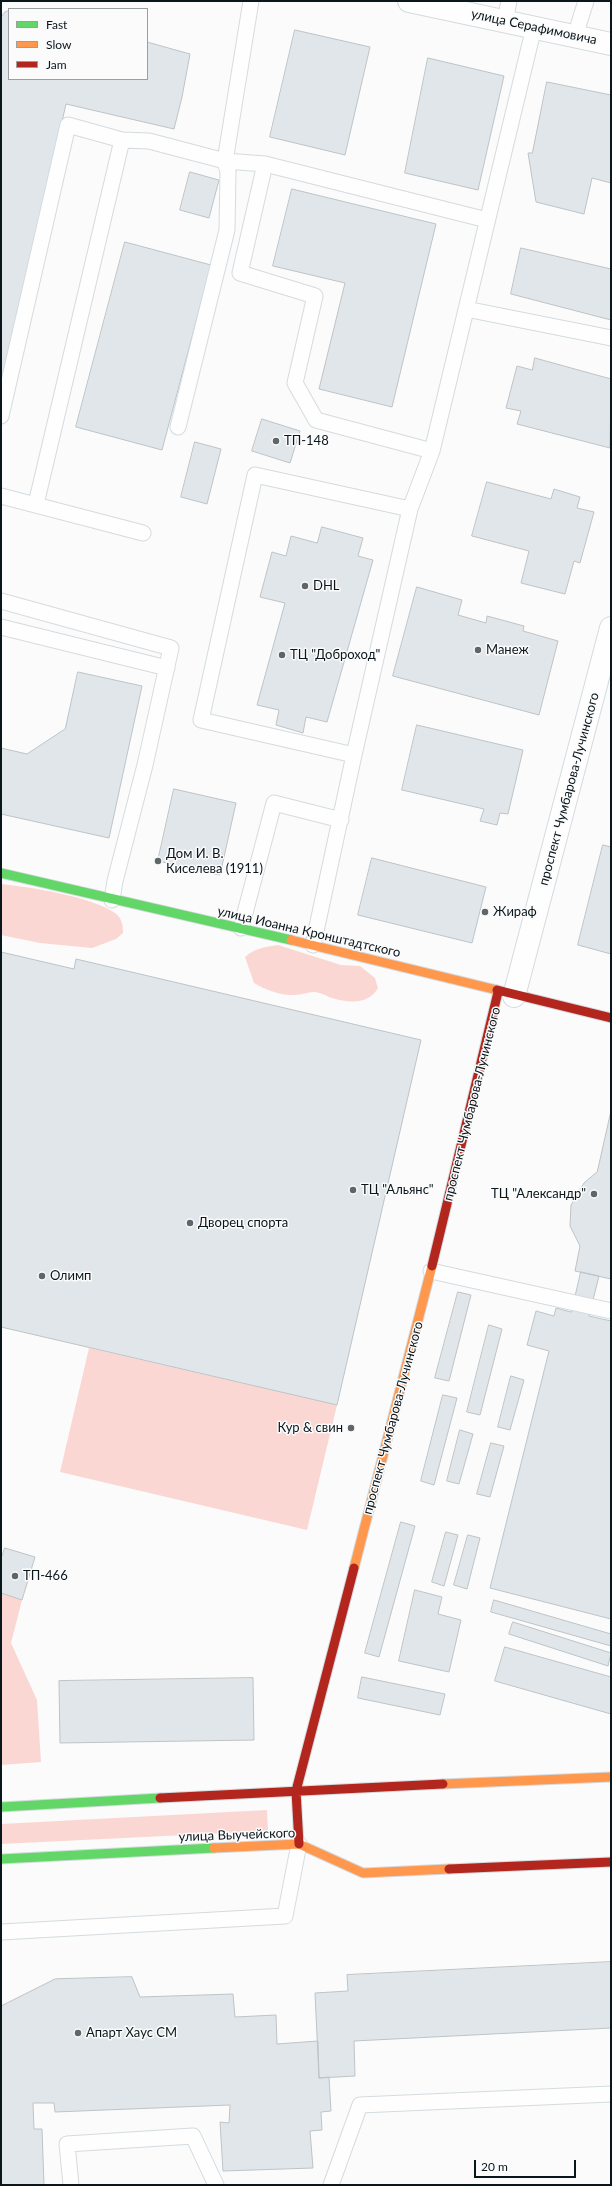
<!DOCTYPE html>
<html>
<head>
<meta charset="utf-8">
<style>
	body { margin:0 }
	#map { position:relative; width:612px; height:2186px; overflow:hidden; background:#fbfbfb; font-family:Lato,sans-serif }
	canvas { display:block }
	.frame { position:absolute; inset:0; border:2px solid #09161c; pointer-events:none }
	.legend { position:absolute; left:8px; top:8px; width:140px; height:72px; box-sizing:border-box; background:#fbfbfb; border:1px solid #9a9fa2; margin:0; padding:5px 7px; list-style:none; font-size:12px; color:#09161c }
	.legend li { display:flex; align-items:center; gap:8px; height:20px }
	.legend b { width:20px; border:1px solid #9a9fa2 }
	.scale { position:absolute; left:474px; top:2160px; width:102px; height:18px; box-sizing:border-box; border:2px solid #09161c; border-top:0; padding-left:5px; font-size:12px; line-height:14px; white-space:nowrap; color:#09161c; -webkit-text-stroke:3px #fbfbfb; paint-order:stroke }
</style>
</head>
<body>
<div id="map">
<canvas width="612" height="2186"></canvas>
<div class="frame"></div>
<ul class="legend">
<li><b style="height:5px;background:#63d668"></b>Fast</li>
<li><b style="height:5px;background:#ff974d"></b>Slow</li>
<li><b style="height:5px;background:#b3261e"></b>Jam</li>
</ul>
<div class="scale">20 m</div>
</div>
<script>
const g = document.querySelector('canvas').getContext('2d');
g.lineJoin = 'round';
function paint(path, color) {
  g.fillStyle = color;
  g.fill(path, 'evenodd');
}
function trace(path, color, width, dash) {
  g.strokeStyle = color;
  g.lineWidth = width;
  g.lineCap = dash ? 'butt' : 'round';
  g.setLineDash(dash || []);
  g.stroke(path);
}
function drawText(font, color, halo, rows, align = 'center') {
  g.font = font + ' Lato,sans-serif';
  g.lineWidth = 3;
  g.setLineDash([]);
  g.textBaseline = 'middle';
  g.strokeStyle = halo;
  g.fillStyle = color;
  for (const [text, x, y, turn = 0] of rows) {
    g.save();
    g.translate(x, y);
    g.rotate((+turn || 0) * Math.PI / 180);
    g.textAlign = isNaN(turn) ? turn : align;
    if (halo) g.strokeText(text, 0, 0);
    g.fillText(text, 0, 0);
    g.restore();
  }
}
paint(new Path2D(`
	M 1,884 C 30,887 93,897 115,913 C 122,918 123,925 123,933 L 116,939 L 92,948 L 40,943 L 1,935 Z
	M 278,945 L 341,965 L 360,966 L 375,978 L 378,988 C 368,1005 349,1003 332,998 C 326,996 320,992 314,992 C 308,992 301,995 295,995 C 282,996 266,990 254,983 L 245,957 C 255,948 265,947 278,945 Z
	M 89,1348 L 337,1405 L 307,1530 L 60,1472 Z
	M 1,1593 L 22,1600 L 11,1643 L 37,1700 L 41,1762 L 1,1765 Z
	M 267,1810 L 268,1831 L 1,1844 L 1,1824 Z`), '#fbd7d3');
const building = new Path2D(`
	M 9,11 L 9,79 L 147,79 L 147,42 L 190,54 L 182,97 L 174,129 L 66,104 L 1,388 L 1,17 L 5,12 Z
	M 295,30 L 370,47 L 345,155 L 270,137 Z
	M 428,58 L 504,76 L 478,190 L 405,173 Z
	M 547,82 L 611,95 L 611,183 L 592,178 L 584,214 L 536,202 L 528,153 L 532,153 Z
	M 190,172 L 219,180 L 209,218 L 180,210 Z
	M 292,189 L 436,224 L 392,407 L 319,389 L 345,283 L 273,266 Z
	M 125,242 L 211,265 L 162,450 L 76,427 Z
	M 521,248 L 611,269 L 611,320 L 511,294 Z
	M 535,358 L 611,379 L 610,448 L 517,424 L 521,411 L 506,408 L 517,366 L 532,370 Z
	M 262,419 L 300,431 L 290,463 L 252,451 Z
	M 195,442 L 221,449 L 207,504 L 181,497 Z
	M 487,482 L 551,499 L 554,489 L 580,497 L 577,508 L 594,512 L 580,563 L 574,561 L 565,594 L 521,583 L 529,551 L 472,536 Z
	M 322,527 L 363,538 L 358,556 L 373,560 L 327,722 L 306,717 L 303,733 L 276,725 L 279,710 L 257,705 L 285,603 L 260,597 L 272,552 L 286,556 L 291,536 L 317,543 Z
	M 417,587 L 462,600 L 458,615 L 486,623 L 487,616 L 524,626 L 523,631 L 558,641 L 539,715 L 393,676 Z
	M 78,672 L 142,686 L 109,838 L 1,814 L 1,748 L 27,754 L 65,729 Z
	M 417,725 L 523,750 L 508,814 L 500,813 L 497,825 L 480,821 L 484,809 L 402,790 Z
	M 174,789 L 236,803 L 220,875 L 158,861 Z
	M 603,845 L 611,847 L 611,954 L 578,945 Z
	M 372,858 L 486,887 L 472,943 L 358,915 Z
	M 1,952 L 74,969 L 76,959 L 421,1040 L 337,1405 L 1,1327 Z
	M 611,1111 L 611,1279 L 575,1271 L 580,1246 L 570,1226 L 571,1205 L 584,1183 L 597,1172 Z
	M 581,1272 L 599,1276 L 589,1316 L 611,1321 L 611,1619 L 490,1588 L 549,1351 L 527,1345 L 536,1311 L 554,1316 L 556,1308 L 571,1312 Z
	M 458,1292 L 471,1295 L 449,1381 L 435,1378 Z
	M 489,1325 L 502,1329 L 480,1415 L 467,1412 Z
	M 511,1376 L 524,1380 L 510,1430 L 498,1427 Z
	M 443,1395 L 457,1398 L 434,1485 L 421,1481 Z
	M 460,1430 L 473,1434 L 459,1484 L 447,1481 Z
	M 491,1443 L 504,1446 L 490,1497 L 477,1494 Z
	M 401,1522 L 415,1526 L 379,1657 L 365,1653 Z
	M 446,1532 L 458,1535 L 444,1586 L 432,1582 Z
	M 468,1535 L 480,1538 L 467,1589 L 454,1585 Z
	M 5,1548 L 35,1557 L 22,1600 L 1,1593 L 1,1559 Z
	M 415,1590 L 442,1597 L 438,1614 L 461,1620 L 449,1672 L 399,1661 Z
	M 494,1600 L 611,1634 L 611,1646 L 491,1612 Z
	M 513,1622 L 611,1653 L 608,1666 L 509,1634 Z
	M 505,1647 L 611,1677 L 611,1714 L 495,1681 Z
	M 362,1677 L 445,1694 L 440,1715 L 358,1698 Z
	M 253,1678 L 254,1740 L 60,1743 L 59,1681 Z
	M 611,1962 L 611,2028 L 354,2041 L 355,2076 L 319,2078 L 315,1993 L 348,1991 L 347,1975 Z
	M 132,1977 L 140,1997 L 233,1994 L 235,2017 L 276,2015 L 277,2044 L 318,2041 L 319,2078 L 329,2077 L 331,2111 L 321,2112 L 322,2130 L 310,2131 L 313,2168 L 223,2171 L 220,2122 L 229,2123 L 230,2105 L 55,2112 L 54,2103 L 33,2103 L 34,2129 L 42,2129 L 44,2185 L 1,2185 L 1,2006 L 55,1979 Z`);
paint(building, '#e0e6e9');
trace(building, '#bdc3c6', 1);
const lane = new Path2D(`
	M 505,21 L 509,1
	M 575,36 L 586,1
	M 265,164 L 487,220
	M 466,309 L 611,338
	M 1,416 L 68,125 L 122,140 L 149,141 L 225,161 L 251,1
	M 178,427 L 227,230 L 228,172 L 225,161 L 265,164 L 240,273 L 315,296 L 295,383 L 316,420 L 432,451
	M 1,496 L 143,533
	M 36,504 L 122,140
	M 410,509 L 432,451 L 534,27
	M 1,601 L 171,648 L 145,765 L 115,881 L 112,900
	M 1,627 L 167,668
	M 241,928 L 274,803 L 341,820
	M 313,945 L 354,755 L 410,509 L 255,475 L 201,720 L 354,755
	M 431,1271 L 611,1311
	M 1,1932 L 285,1916 L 299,1844
	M 71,2185 L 67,2144 L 193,2136 L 216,2185
	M 331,2185 L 360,2105 L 611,2094`);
const street = new Path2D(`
	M 409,1 L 611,44
	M 514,996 L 611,628`);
const fast = new Path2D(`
	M 1,873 L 291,940
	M 1,1807 L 160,1798
	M 1,1859 L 214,1848`);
const slow = new Path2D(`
	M 291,940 L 497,990
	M 354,1568 L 432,1266
	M 443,1784 L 611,1777
	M 214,1848 L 299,1844 L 363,1873 L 449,1869`);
const jam = new Path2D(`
	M 497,990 L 611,1018
	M 432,1266 L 498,992
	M 160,1798 L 443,1784
	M 299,1844 L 296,1791 L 354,1568
	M 449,1869 L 611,1862`);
trace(lane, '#d4dbdf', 17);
trace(street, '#d4dbdf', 24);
trace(fast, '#d4dbdf', 11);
trace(slow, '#d4dbdf', 11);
trace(jam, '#d4dbdf', 11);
trace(lane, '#fefefe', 15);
trace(street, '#fefefe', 22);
trace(fast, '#63d668', 9);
trace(slow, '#ff974d', 9);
trace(jam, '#b3261e', 9);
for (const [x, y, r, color] of [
	[276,441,4,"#5e666a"],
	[305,586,4,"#5e666a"],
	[478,650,4,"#5e666a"],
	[282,655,4,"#5e666a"],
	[158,861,4,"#5e666a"],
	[485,912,4,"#5e666a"],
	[353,1190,4,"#5e666a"],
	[594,1194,4,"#5e666a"],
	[190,1223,4,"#5e666a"],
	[42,1276,4,"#5e666a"],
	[351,1428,4,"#5e666a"],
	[15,1576,4,"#5e666a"],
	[78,2033,4,"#5e666a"]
]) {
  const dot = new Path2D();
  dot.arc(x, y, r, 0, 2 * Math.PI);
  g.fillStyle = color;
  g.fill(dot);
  trace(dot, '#fbfbfb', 1.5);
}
drawText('13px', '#09161c', '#fbfbfb', [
	["улица Серафимовича",534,27,12],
	["проспект Чумбарова-Лучинского",569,789,-75],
	["улица Иоанна Кронштадтского",309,932,13],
	["проспект Чумбарова-Лучинского",472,1104,-76],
	["проспект Чумбарова-Лучинского",393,1418,-75],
	["улица Выучейского",237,1835,-2]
]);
drawText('13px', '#09161c', '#fbfbfb', [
	["ТП-148",284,441],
	["DHL",313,586],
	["Манеж",486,650],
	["ТЦ \"Доброход\"",290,655],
	["Дом И. В.",166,854],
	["Киселева (1911)",166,869],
	["Жираф",493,912],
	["ТЦ \"Альянс\"",361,1190],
	["ТЦ \"Александр\"",586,1194,"right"],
	["Дворец спорта",198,1223],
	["Олимп",50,1276],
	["Кур & свин",343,1428,"right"],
	["ТП-466",23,1576],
	["Апарт Хаус СМ",86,2033]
], 'left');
</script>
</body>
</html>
